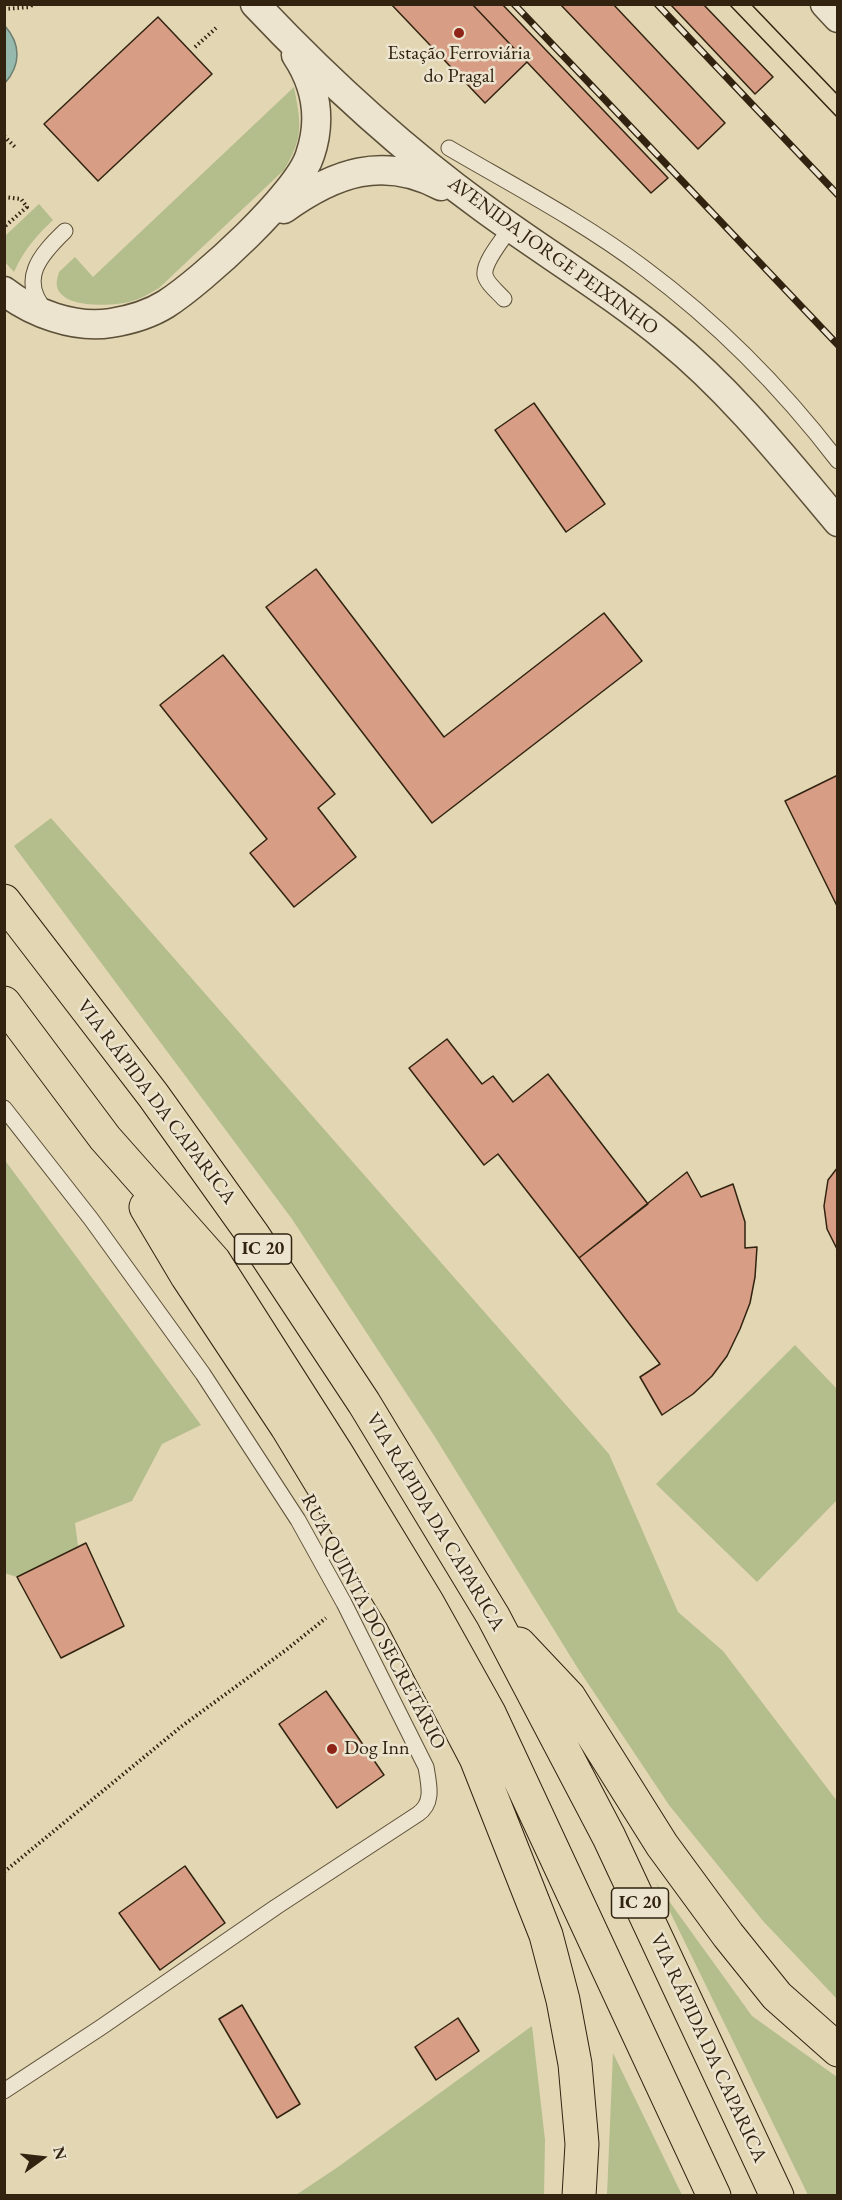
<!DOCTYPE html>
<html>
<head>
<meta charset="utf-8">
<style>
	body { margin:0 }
	#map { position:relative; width:842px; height:2200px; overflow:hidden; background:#e2d6b3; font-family:"EB Garamond",serif }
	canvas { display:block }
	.frame { position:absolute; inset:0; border:6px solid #312310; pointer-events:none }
	.north { position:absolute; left:12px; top:2128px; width:60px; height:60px; -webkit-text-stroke:4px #ece4ce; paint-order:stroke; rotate:75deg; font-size:16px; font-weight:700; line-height:24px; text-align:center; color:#312310 }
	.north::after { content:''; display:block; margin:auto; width:21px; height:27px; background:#312310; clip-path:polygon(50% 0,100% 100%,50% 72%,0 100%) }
</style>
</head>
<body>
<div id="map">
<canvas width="842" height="2200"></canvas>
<div class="frame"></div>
<div class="north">N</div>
</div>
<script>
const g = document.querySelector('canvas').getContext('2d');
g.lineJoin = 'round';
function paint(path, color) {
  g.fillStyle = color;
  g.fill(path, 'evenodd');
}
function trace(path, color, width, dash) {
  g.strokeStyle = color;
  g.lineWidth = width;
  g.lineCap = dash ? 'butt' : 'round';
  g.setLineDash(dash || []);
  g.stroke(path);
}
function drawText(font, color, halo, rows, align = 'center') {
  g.font = font + ' "EB Garamond",serif';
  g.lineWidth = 5;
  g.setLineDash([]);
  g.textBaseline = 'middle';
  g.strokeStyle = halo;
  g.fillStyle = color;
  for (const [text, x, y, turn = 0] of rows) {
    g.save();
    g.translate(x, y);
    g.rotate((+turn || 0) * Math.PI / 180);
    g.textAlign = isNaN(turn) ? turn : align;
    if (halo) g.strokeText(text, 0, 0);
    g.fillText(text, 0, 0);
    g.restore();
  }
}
paint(new Path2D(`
	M 294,87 C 301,124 304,137 284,170 L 159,288 C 149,294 140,299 129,302 C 112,306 61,309 57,286 C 56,282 58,276 59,272 L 75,257 L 93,277 Z
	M 39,204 L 53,220 C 36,236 24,250 14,272 L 5,262 L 5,236 Z
	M 51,818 L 609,1454 L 678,1612 L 723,1651 L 837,1801 L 837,1999 L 763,1921 L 669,1805 L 577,1667 L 435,1437 L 292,1219 L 14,846 Z
	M 4,1159 L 201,1425 L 162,1444 L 132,1501 L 75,1523 L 78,1546 L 17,1577 L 4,1573 Z
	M 795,1345 L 837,1389 L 837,1500 L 757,1582 L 656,1484 Z
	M 656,1883 L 752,2016 L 837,2077 L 837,2195 L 808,2195 Z
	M 532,2026 L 545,2140 L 544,2195 L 296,2195 L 338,2167 Z
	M 613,2053 L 682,2195 L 607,2195 Z`), '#b4bd8c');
const water = new Path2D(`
	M 5,26 C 21,44 21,65 5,83 Z`);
paint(water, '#95b9ad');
trace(water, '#6d7d6e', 1.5);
const building = new Path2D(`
	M 391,4 L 472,4 L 527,62 L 485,103 Z
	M 472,4 L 502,4 L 668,178 L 651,193 Z
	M 560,4 L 613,4 L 725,123 L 698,149 Z
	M 670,4 L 703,4 L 773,77 L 755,94 Z
	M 158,17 L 212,74 L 98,181 L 44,124 Z
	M 534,403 L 605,504 L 566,532 L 495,430 Z
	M 316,569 L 444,737 L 604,613 L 642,661 L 432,823 L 266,607 Z
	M 223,655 L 335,794 L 318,808 L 356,857 L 294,907 L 250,853 L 267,839 L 160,705 Z
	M 838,775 L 838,908 L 785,801 Z
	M 447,1039 L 482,1084 L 493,1076 L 513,1102 L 548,1074 L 648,1204 L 579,1258 L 498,1154 L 484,1165 L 409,1068 Z
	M 838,1167 L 838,1251 L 827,1229 L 824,1206 L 828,1180 Z
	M 687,1172 L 701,1197 L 733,1184 L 745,1222 L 745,1248 L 757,1247 L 755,1277 L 750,1303 L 740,1329 L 727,1356 L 712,1376 L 693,1394 L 662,1415 L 640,1377 L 660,1364 L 579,1258 Z
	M 86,1543 L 124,1626 L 61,1658 L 17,1577 Z
	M 326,1691 L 384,1775 L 337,1808 L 279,1724 Z
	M 185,1866 L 225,1923 L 160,1970 L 119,1913 Z
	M 242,2005 L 300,2104 L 277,2118 L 219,2019 Z
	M 458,2018 L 479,2051 L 436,2080 L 415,2047 Z`);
paint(building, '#d79e85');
trace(building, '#312310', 1.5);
const lane = new Path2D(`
	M 449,148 C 514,186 583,222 644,268 C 718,323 782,388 838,461
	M 504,299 C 498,292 487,284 485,275 C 483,262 504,238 511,227
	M 47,312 C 17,280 41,254 65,231
	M 4,1108 L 91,1219 L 203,1374 L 298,1520 L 344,1603 L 426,1767 C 429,1785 434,1803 418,1814 L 276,1907 L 100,2028 L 4,2091`);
const street = new Path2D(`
	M 255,4 C 324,77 401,148 482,207 C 543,252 609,291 667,339 C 732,392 784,458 838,522
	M 825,4 L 838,18
	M 284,209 C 334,173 383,155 441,186
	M 4,291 C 32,313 75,329 111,323 C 130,320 150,314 166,304 C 202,281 298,194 310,155 C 322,120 316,85 296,55`);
const highway = new Path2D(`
	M 4,901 L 153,1095 L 253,1235 L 364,1403 L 493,1616 L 609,1837 L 777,2196
	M 4,1003 L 105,1138 L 214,1261 L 337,1454 L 427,1602 L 489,1713 L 714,2196
	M 146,1207 L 187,1276 L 287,1427 L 401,1615 L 476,1758 L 546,1935 L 563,2000 L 575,2064 L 582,2144 L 579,2196
	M 519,1644 L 569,1697 L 662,1845 L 728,1935 L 777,1996 L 838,2050`);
trace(lane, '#5d5039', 17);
trace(street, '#5d5039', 31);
trace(highway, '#312310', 35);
trace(new Path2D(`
	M 4,9 L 30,7 L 33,4
	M 195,47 L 216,28
	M 4,136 L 16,148
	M 4,197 L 21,199 L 27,207 L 4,227
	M 4,1872 L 182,1726 L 286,1650 L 326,1618`), '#312310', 4, [1.5, 3]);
trace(lane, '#ece4ce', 15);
trace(street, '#ece4ce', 28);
trace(highway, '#e2d6b3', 33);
trace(new Path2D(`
	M 729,4 L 838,118
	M 751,4 L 838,95`), '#312310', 1.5);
const rail = new Path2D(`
	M 514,4 L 838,345
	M 657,4 L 838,195`);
trace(rail, '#312310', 7);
trace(rail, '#ece4ce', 4.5, [14]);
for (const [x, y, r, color] of [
	[459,33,6,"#8f2418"],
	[332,1749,6,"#8f2418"]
]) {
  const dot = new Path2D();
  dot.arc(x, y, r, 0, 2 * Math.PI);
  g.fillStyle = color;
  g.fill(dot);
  trace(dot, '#ece4ce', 2);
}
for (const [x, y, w] of [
	[263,1249,57],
	[640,1903,57]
]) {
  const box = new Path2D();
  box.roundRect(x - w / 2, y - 15, w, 30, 4.5);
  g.fillStyle = '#ece4ce';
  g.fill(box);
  trace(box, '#312310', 1.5);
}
drawText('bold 18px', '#312310', null, [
	["IC 20",263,1249],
	["IC 20",640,1903]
]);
drawText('20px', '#312310', '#ece4ce', [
	["Estação Ferroviária",459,54],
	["do Pragal",459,77],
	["Dog Inn",344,1749,"left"]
]);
drawText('20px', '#312310', '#ece4ce', [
	["AVENIDA JORGE PEIXINHO",553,256,36],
	["VIA RÁPIDA DA CAPARICA",156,1102,53],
	["VIA RÁPIDA DA CAPARICA",435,1522,59],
	["RUA QUINTA DO SECRETÁRIO",373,1622,62],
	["VIA RÁPIDA DA CAPARICA",708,2048,65]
]);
</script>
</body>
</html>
